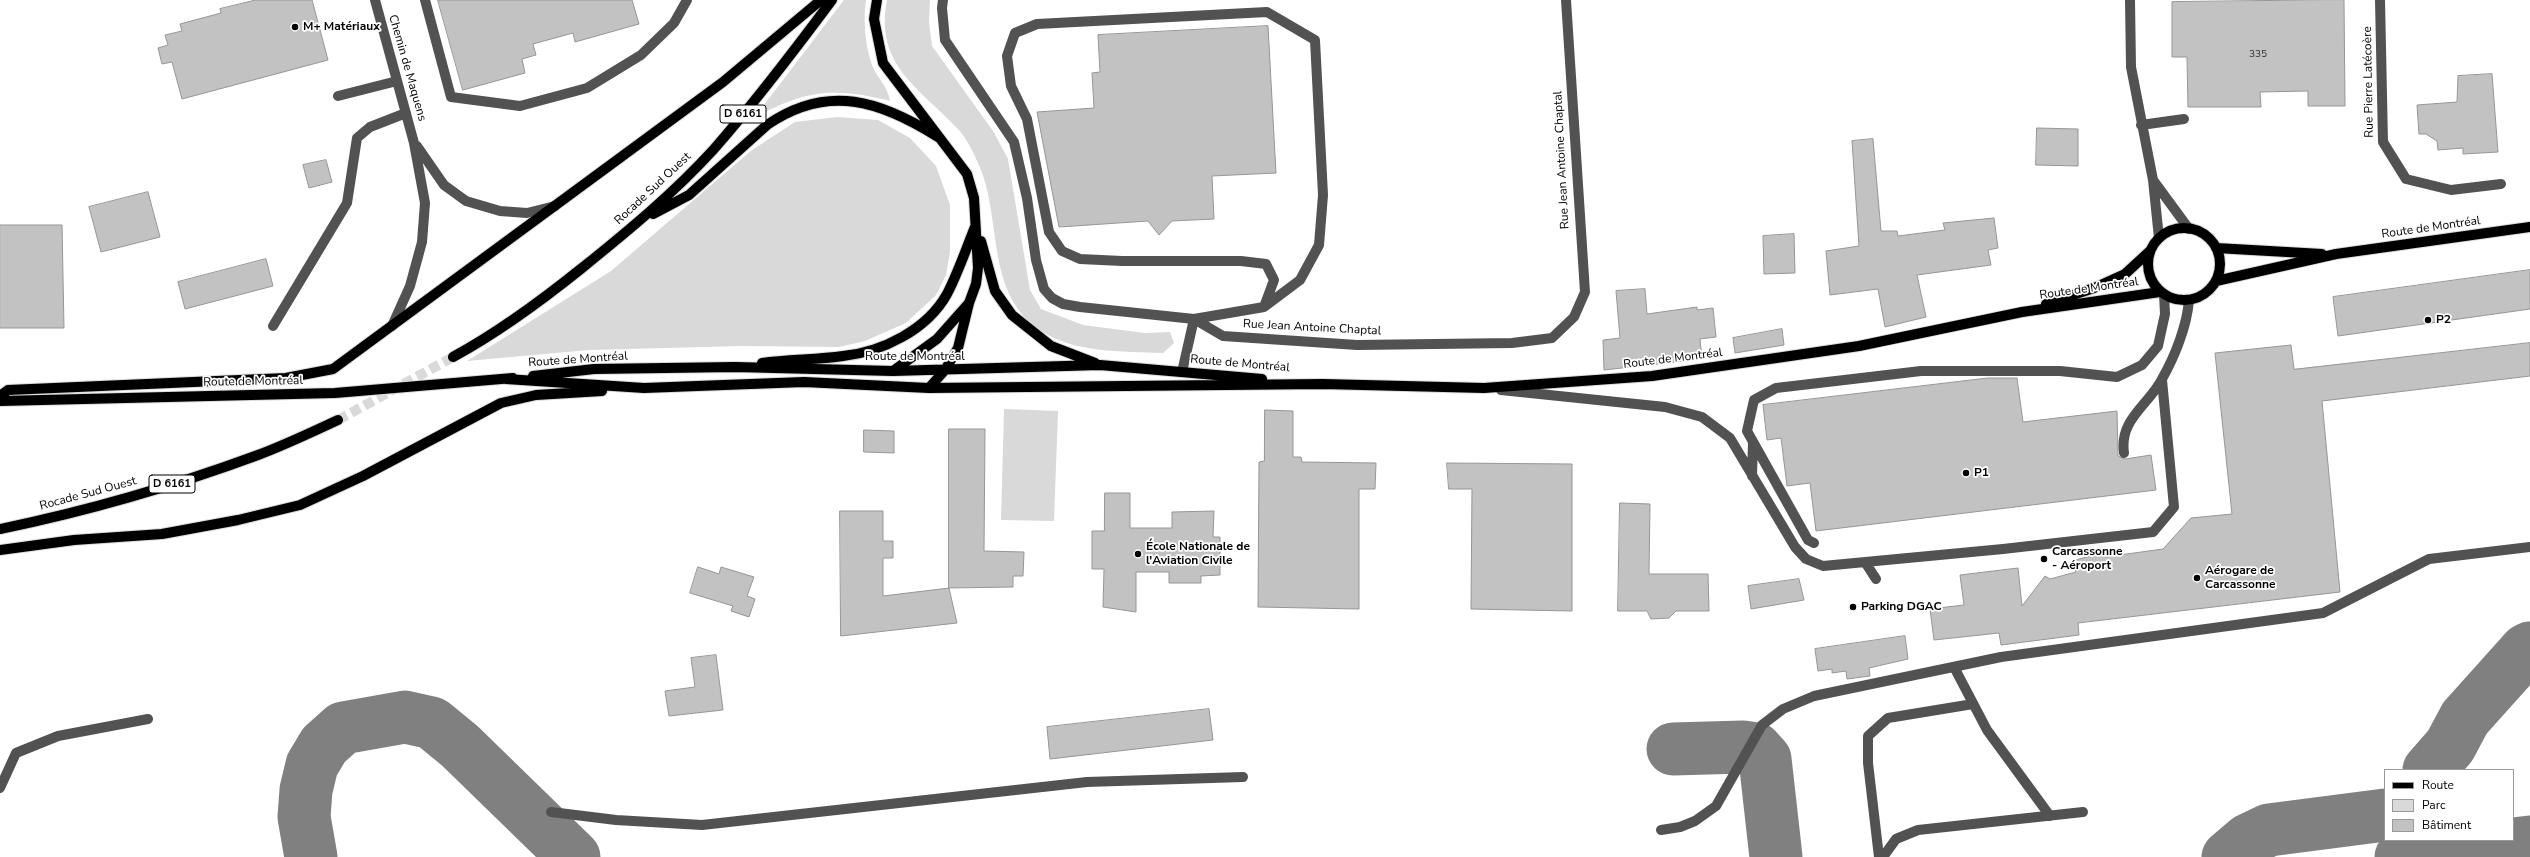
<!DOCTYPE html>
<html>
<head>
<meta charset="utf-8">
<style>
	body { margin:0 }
	#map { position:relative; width:2530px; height:857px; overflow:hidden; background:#fff; font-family:"Nunito Sans",sans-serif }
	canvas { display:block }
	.legend { position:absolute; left:2384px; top:769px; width:130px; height:72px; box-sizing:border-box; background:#fff; border:1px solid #999; margin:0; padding:5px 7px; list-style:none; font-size:12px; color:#000 }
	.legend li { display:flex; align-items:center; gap:8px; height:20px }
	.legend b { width:20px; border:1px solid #999 }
</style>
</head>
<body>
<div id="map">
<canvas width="2530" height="857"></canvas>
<ul class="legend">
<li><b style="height:5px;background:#000"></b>Route</li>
<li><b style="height:11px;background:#d9d9d9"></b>Parc</li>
<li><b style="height:11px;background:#c2c2c2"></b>Bâtiment</li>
</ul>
</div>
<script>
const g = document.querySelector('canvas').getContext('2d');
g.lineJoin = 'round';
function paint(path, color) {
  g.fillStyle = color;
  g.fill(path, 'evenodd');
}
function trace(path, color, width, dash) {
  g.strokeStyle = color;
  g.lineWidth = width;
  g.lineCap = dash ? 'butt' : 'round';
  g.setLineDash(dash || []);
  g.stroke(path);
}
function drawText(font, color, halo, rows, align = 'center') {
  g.font = font + ' "Nunito Sans",sans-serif';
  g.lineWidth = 3.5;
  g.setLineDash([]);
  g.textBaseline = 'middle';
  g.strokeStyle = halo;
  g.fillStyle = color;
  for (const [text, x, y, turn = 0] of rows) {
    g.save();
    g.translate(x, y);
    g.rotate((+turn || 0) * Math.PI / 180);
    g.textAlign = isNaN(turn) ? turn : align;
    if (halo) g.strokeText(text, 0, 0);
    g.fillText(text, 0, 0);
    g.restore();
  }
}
paint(new Path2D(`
	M 844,0 L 866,0 C 863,20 865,46 872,65 C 878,80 887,84 890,101 C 833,87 806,90 754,118 Z
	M 887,0 L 930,0 L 929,22 L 932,46 L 993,131 L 1008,159 L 1030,290 L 1041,309 L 1083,325 L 1145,333 L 1170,332 L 1174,343 L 1163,353 C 1122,351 1072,354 1037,328 C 984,290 1003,213 977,161 C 973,151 966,138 959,130 C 921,89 874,66 887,0 Z
	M 837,117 L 878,120 L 910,138 L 936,166 L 950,205 L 950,252 L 946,275 L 936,295 L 906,323 L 865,341 L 839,347 L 742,346 L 589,350 L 467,361 L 611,271 L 752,150 L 795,122 Z
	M 1004,409 L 1058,411 L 1054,521 L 1001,520 Z`), '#d9d9d9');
trace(new Path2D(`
	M 1673,749 L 1743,747 L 1756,749 L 1765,759 L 1776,857
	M 2429,770 L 2450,746 L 2465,718 L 2526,650 L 2530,648
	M 311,857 L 304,817 L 306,790 L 312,765 L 324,745 L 343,728 L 405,717 L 432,723 L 460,746 L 574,857
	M 2228,857 L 2248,840 L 2269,830 L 2385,815
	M 2401,857 L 2530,842`), '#808080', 53);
const building = new Path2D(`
	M 256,0 L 312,0 L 328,60 L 182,99 L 172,62 L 162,64 L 158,48 L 168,45 L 165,35 L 182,31 L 180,24 L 221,13 L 220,9 Z
	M 438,0 L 632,0 L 639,24 L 575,42 L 573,33 L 533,44 L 536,55 L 522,59 L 525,73 L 463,90 Z
	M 2344,0 L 2345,106 L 2308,106 L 2308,91 L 2260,92 L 2261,107 L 2188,107 L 2187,57 L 2172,57 L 2172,2 Z
	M 1268,26 L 1276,173 L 1212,176 L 1214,219 L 1172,221 L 1159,235 L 1148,221 L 1059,227 L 1037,112 L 1094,108 L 1092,73 L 1100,72 L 1098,35 Z
	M 2492,74 L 2498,152 L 2463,154 L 2463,148 L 2438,150 L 2437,141 L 2426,134 L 2419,134 L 2417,105 L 2457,102 L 2458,76 Z
	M 2037,128 L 2078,129 L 2078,166 L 2036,165 Z
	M 1873,139 L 1881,231 L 1897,231 L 1898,236 L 1945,230 L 1943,223 L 1994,218 L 1998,248 L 1988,250 L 1991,265 L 1917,275 L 1926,317 L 1885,327 L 1878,289 L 1830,295 L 1826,251 L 1859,246 L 1852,141 Z
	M 326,160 L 332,182 L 309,188 L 303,165 Z
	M 148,192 L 160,237 L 101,252 L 89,207 Z
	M 0,225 L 62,225 L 64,328 L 0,328 Z
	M 1794,234 L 1795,273 L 1764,274 L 1763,236 Z
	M 266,259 L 273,286 L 185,309 L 178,282 Z
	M 2530,270 L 2530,309 L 2338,336 L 2333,297 Z
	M 1645,289 L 1647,314 L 1697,307 L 1697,310 L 1713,308 L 1716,337 L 1700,339 L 1702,359 L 1604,370 L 1603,340 L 1620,338 L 1616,291 Z
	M 1782,329 L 1784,345 L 1735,353 L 1733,338 Z
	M 2530,343 L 2530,376 L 2322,401 L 2340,592 L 2078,623 L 2079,635 L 2001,645 L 1999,633 L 1934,640 L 1930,609 L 1964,605 L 1960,575 L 2018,568 L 2022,606 L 2045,576 L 2050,579 L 2076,572 L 2072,561 L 2104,552 L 2105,557 L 2163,549 L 2191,518 L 2232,514 L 2215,353 L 2291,345 L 2294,369 Z
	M 1988,378 L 2017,378 L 2023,422 L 2117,411 L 2118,456 L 2125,459 L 2151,455 L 2156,490 L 1816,531 L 1810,483 L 1787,486 L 1781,438 L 1767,440 L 1763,405 Z
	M 1265,410 L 1293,411 L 1293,457 L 1301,457 L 1302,462 L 1376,463 L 1375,489 L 1359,489 L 1359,609 L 1258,607 L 1259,462 L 1264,461 Z
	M 949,429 L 985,429 L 984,551 L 1024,552 L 1023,576 L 1013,576 L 1013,587 L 949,588 Z
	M 864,430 L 894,431 L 894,453 L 864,452 Z
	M 1447,463 L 1572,464 L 1572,611 L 1471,609 L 1472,489 L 1449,489 Z
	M 1105,493 L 1130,493 L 1130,528 L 1172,528 L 1172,512 L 1214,511 L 1213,537 L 1220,537 L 1220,575 L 1201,576 L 1201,583 L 1169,583 L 1169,572 L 1136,572 L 1136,612 L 1103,607 L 1104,569 L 1092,569 L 1092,531 L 1104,531 Z
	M 1620,503 L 1650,504 L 1649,574 L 1708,574 L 1709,611 L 1676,611 L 1669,618 L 1651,619 L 1647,611 L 1618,611 Z
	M 840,511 L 883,511 L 883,541 L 893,541 L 893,558 L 883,558 L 883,596 L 949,588 L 957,623 L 841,636 Z
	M 698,567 L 719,574 L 721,567 L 754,577 L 747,596 L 755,599 L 749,617 L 731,611 L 733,606 L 690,593 Z
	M 1799,579 L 1804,600 L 1751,609 L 1748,586 Z
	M 1905,636 L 1908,659 L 1869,668 L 1870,676 L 1847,679 L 1846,671 L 1832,673 L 1832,669 L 1818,671 L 1815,649 Z
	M 716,655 L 723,710 L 669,716 L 665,691 L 695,687 L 691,658 Z
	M 1209,709 L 1213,740 L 1050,759 L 1047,727 Z`);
paint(building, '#c2c2c2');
trace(building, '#969696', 1);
trace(new Path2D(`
	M 338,420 L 453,357`), '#d9d9d9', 10, [10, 5]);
const major = new Path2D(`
	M 877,0 L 874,19 L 883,63 L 967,174 L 974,198 L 978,268 L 976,284 L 969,303 L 958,348 L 945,370 L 929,388
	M 653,214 L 689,195 L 767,125 C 828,83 881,101 938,137
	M2148 264a36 36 0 1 1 72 0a36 36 0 1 1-72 0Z
	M 981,241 L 995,291 L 1012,315 L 1051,346 L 1095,363
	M 2216,248 L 2322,254
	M 2216,281 L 2336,254 L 2530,227
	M 2046,304 L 2094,288 L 2125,274 L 2150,251
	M 453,357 C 499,332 541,301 582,268 C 628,231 674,193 714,149 C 756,101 794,51 832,0
	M 762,363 C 789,359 816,360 843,356 C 882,352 927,330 947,294 C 958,273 966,249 975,227
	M 893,371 L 937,339 L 969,303
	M 533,376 L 594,369 L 735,367 L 893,371 L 1100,365 L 1262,379
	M 506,379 L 644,388 L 804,382 L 929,388 L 1323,384 L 1484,388 L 1652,376 L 1859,346 L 2022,312 L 2160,292
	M 0,396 L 8,390 L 286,378 L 333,369 L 723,82 L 821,0
	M 0,401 L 335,393 L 513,378
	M 0,529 C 88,511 174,486 258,455 C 285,445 312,432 338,420
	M 0,550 L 74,540 L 162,534 L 238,520 L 300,505 L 363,476 L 501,403 L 536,395 L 602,391`);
trace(major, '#dbdbdb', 12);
trace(new Path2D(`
	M 375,0 L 414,143 L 425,203 L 422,242 L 410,286 L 392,326
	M 425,0 L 451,97 L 520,106 L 587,88 L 641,55 L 674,23 L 687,0
	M 943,0 L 942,8 L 945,40 L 1014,142 L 1027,198 L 1036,260 L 1044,289 L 1052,298 L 1063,304 L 1080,307 L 1194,319 L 1223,336 L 1357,345 L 1512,343 L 1552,338 L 1574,317 L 1585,292 L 1566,0
	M 2130,0 L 2131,67 L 2153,180 L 2159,238
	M 2380,0 L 2383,142 L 2406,179 L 2451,190 L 2501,184
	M 338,96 L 397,81
	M 2141,125 L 2184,119
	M 417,146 L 444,185 L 466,201 L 500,211 L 527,213 L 555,206
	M 2153,180 L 2189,229
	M 1194,319 L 1264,307 L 1300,280 L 1319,245 L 1323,195 L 1315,40 L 1267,12 L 1037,24 L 1015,33 L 1007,56 L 1011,86 L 1027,119 L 1049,232 L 1062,251 L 1080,259 L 1122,261 L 1241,261 L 1266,264 L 1274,280 L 1264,307
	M 273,326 L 347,203 L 357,138 L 370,127 L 406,113
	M 1182,372 L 1194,319
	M 1501,390 L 1665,407 L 1702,417 L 1730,438 L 1795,547 L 1806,559 L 1823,566 L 2003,549 L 2153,532 L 2174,507 L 2162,380
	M 2124,453 C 2119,419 2149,405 2162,379 C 2175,356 2187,326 2189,300
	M 1752,476 L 1753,442
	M 1814,543 L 1808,540 L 1747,431 L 1754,400 L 1776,388 L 1921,371 L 2060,371 L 2117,377 L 2142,365 L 2158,346 L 2165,314 L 2164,294
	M 1865,562 L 1876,579
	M 1954,667 L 1987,730 L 2050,816
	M 0,788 L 16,753 L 58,736 L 148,719
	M 551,812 L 616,820 L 702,825 L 1087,782 L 1243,777
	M 1661,830 L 1680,827 L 1695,821 L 1716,806 L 1762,725 L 1783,709 L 1814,696 L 2001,657 L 2323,613 L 2429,559 L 2530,547
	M 1879,857 L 1868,763 L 1868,736 L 1888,718 L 1973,704
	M 1883,857 L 1896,839 L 1918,830 L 2083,812`), '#525252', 10);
trace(major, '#000', 10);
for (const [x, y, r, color] of [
	[295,27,4,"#000"],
	[2428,320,4,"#000"],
	[1966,473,4,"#000"],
	[1138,554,4,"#000"],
	[2044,559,4,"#000"],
	[2197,578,4,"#000"],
	[1853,607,4,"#000"]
]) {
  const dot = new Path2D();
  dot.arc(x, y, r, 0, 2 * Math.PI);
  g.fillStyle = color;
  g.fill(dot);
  trace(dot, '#fff', 1.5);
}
drawText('10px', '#303030', null, [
	["335",2258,55]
]);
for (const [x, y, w] of [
	[743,114,46],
	[172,484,46]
]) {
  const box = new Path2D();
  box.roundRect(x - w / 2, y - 9, w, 18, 3);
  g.fillStyle = '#fff';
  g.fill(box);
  trace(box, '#000', 1);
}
drawText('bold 11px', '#000', null, [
	["D 6161",743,114],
	["D 6161",172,484]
]);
drawText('bold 12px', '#000', '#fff', [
	["M+ Matériaux",303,27],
	["P2",2436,320],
	["P1",1974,473],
	["École Nationale de",1146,547],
	["l'Aviation Civile",1146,561],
	["Carcassonne",2052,552],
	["- Aéroport",2052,566],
	["Aérogare de",2205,571],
	["Carcassonne",2205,585],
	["Parking DGAC",1861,607]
], 'left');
drawText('12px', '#000', '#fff', [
	["Chemin de Maquens",407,68,74],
	["Rue Pierre Latécoère",2369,82,-91],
	["Rue Jean Antoine Chaptal",1562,160,-93],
	["Rocade Sud Ouest",653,189,-43],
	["Route de Montréal",2431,228,-8],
	["Route de Montréal",2089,289,-8],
	["Rue Jean Antoine Chaptal",1312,328,3],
	["Route de Montréal",915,357],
	["Route de Montréal",1673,359,-7],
	["Route de Montréal",578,360,-4],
	["Route de Montréal",1240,364,5],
	["Route de Montréal",253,382,-1],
	["Rocade Sud Ouest",88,494,-15]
]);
</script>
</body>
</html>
